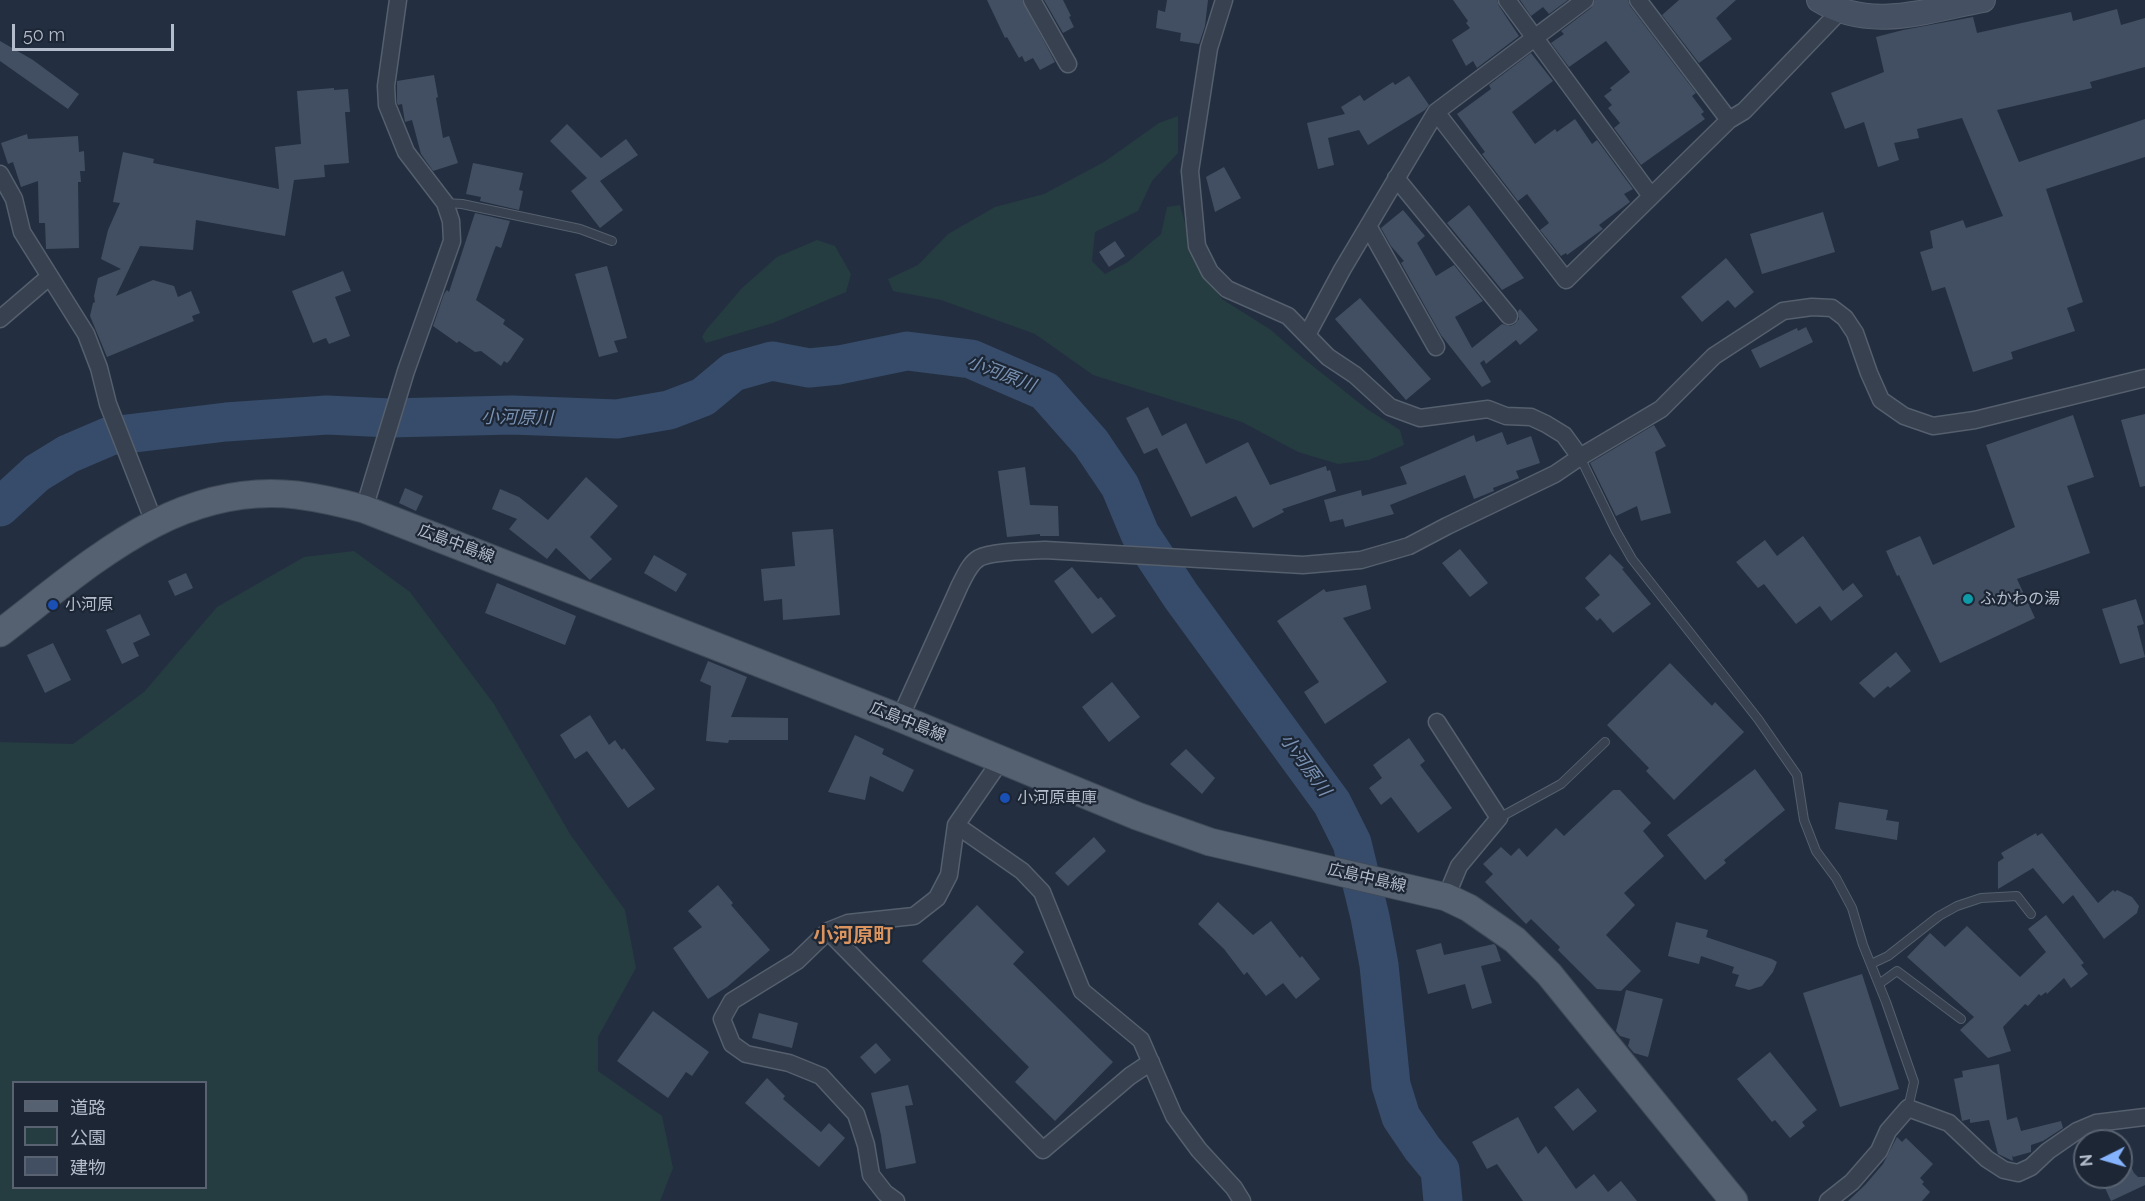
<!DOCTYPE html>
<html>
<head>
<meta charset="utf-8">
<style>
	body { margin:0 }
	#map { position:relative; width:2145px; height:1201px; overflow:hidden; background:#232f40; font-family:Raleway,"Noto Sans JP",sans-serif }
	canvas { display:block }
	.legend { position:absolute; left:12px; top:1081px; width:195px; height:108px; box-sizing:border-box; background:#1c2634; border:2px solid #586270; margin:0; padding:8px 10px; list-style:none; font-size:18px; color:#b3bcca }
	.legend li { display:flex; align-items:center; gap:12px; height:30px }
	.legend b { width:30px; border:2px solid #586270 }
	.north { position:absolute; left:2073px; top:1129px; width:60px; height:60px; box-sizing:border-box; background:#1c2634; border:2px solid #586270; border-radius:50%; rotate:265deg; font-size:16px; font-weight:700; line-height:24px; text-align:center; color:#b3bcca }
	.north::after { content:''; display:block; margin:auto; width:21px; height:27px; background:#85b3fd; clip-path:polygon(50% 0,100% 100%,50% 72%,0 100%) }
	.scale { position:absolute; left:12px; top:24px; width:162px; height:27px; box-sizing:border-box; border:3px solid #b3bcca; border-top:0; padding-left:8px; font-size:18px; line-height:21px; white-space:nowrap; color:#b3bcca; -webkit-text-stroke:4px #1c2634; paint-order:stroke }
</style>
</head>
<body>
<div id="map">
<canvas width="2145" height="1201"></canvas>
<ul class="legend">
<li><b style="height:8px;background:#556070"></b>道路</li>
<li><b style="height:16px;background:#253d41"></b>公園</li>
<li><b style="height:16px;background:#424f62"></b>建物</li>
</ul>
<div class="north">N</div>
<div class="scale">50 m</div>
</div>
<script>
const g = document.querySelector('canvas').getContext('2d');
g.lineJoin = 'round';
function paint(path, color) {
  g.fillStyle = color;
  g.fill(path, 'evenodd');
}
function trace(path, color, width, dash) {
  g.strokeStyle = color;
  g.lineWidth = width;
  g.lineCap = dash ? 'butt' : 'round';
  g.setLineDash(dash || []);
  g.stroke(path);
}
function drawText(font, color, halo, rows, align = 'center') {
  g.font = font + ' Raleway,"Noto Sans JP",sans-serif';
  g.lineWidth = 4.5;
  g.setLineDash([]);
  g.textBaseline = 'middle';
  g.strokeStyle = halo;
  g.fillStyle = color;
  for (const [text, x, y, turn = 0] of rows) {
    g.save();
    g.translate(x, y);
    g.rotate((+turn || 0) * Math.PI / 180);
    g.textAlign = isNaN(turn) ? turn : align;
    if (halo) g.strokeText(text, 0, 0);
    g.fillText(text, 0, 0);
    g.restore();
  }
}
paint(new Path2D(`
	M 1178,116 L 1178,153 L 1152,181 L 1138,211 L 1095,232 L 1092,261 L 1105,274 L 1128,262 L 1161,234 L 1167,207 L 1180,205 L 1196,263 L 1222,299 L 1271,330 L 1304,359 L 1367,409 L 1400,430 L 1404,445 L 1369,460 L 1338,464 L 1298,452 L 1242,422 L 1093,375 L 1035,334 L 941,300 L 893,291 L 888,279 L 918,265 L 948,234 L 995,207 L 1044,194 L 1104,162 L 1159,123 Z
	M 817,240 L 835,246 L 851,274 L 846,292 L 773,323 L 706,343 L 702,337 L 706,330 L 742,288 L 777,257 Z
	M 354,551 L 410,592 L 494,704 L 570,834 L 625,910 L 636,968 L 598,1037 L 598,1071 L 662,1116 L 673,1168 L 660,1201 L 0,1201 L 0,742 L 73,744 L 144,692 L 217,607 L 304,557 ZM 206,1082 L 206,1188 L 14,1188 L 14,1082 Z`), '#253d41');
trace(new Path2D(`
	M 0,507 L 37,473 L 68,454 L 110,436 L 226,422 L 327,415 L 390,418 L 512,415 L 617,419 L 669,410 L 703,397 L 733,372 L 772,361 L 809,368 L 839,365 L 907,351 L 971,359 L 1045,391 L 1091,443 L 1120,486 L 1140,534 L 1181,596 L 1332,803 L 1352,843 L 1370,917 L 1379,965 L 1391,1085 L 1401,1117 L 1422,1148 L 1440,1170 L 1443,1201`), '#374c6a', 39);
paint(new Path2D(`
	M 987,0 L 1022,0 L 1055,62 L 1040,70 L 1033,58 L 1025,62 L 1022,56 L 1019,58 L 1007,37 L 1005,38 Z
	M 1044,0 L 1063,0 L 1071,16 L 1069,17 L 1074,27 L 1063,33 Z
	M 1167,0 L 1208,0 L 1205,26 L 1199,44 L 1180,41 L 1181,33 L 1156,28 L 1158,10 L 1165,12 Z
	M 1453,0 L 1497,0 L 1499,6 L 1519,36 L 1477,68 L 1473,61 L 1466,66 L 1452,40 L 1470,28 L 1466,23 L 1468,21 Z
	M 1520,0 L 1568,0 L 1549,14 L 1543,7 L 1531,16 Z
	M 1595,0 L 1628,0 L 1630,6 L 1696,93 L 1692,96 L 1704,112 L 1701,114 L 1705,119 L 1641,165 L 1614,128 L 1620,123 L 1608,108 L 1612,105 L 1604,96 L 1612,90 L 1610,88 L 1630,72 L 1606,41 L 1569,67 L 1551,43 L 1564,34 L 1561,31 L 1591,8 Z
	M 1679,0 L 1736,0 L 1716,18 L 1732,39 L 1699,63 L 1662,15 Z
	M 2117,9 L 2121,25 L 2145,18 L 2145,67 L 2090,82 L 2092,88 L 1997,110 L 2019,162 L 2145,119 L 2145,157 L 2046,189 L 2083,302 L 2067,308 L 2075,331 L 2011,352 L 2013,359 L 1973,372 L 1945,287 L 1932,291 L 1920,252 L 1933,248 L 1930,231 L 1963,220 L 1966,228 L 2003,216 L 1962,118 L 1917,129 L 1919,138 L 1894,143 L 1899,160 L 1878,167 L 1864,122 L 1845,129 L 1831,93 L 1884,72 L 1876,37 L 1903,30 L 1973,17 L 1977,33 L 2071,12 L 2073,21 Z
	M 0,41 L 33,60 L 79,94 L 68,109 L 0,61 Z
	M 1531,53 L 1553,81 L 1512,112 L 1535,144 L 1555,129 L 1557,132 L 1575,119 L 1592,144 L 1597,140 L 1633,189 L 1624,194 L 1630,202 L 1599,225 L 1603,229 L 1567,255 L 1566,253 L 1561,256 L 1540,230 L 1549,223 L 1527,194 L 1518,201 L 1482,154 L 1485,152 L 1457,114 L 1491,89 L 1489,85 Z
	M 434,75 L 438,97 L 436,98 L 443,138 L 449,136 L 458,163 L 433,171 L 421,154 L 412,120 L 405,122 L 402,104 L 398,105 L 397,103 L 397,81 Z
	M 1409,76 L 1429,105 L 1425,110 L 1368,145 L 1359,130 L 1328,138 L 1334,165 L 1318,169 L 1307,123 L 1345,114 L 1341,107 L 1360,95 L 1364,101 L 1393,82 L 1395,85 Z
	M 334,88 L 334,90 L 348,89 L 350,112 L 345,112 L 349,163 L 324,165 L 325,177 L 294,180 L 285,236 L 196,220 L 193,250 L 140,246 L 116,296 L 153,280 L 174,286 L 178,297 L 191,291 L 200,313 L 192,316 L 194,321 L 107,357 L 90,316 L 93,303 L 95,302 L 94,296 L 98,278 L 121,269 L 101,259 L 108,230 L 120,203 L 113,202 L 123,152 L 154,159 L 153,163 L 279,189 L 275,147 L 301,144 L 297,91 Z
	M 567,124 L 601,158 L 626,139 L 638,155 L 600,181 L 623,210 L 600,228 L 571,191 L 587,178 L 550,141 Z
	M 27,134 L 28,139 L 78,136 L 79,152 L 84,151 L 85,171 L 80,171 L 81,182 L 78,182 L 79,248 L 46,249 L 45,223 L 39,223 L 38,181 L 21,187 L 13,162 L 8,164 L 1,143 Z
	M 473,163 L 523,173 L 519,190 L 523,191 L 519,210 L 480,201 L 481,197 L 466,194 Z
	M 1224,167 L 1241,198 L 1215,212 L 1206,177 Z
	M 1469,205 L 1524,278 L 1502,290 L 1447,223 Z
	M 1403,210 L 1425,236 L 1417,243 L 1436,276 L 1454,265 L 1483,301 L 1455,317 L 1472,348 L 1502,324 L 1510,326 L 1515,324 L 1519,319 L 1518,311 L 1520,309 L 1538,330 L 1520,345 L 1516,340 L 1486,364 L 1484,360 L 1480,363 L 1491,382 L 1482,387 L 1441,335 L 1401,263 L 1404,261 L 1391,246 L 1381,228 Z
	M 1823,212 L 1835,252 L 1762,274 L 1750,234 Z
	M 475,213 L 510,221 L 501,248 L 496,246 L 495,248 L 476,300 L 505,320 L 503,324 L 524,339 L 510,360 L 507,363 L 504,361 L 501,366 L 481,351 L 475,352 L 459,341 L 457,343 L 433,326 L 444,294 L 447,290 L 449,292 Z
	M 1115,241 L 1125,256 L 1109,267 L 1099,252 Z
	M 1726,258 L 1754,292 L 1735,308 L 1728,300 L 1702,322 L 1681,297 Z
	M 607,266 L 627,338 L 614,341 L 618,352 L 599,357 L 575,274 Z
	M 343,271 L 351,291 L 335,297 L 350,336 L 329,344 L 326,338 L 313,343 L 292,291 Z
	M 1360,298 L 1431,379 L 1406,400 L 1335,319 Z
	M 1806,327 L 1813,342 L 1760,368 L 1751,350 L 1797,328 L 1798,331 Z
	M 1148,407 L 1162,436 L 1186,423 L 1206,464 L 1248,442 L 1270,485 L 1326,466 L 1327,471 L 1330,470 L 1336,491 L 1282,509 L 1284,512 L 1253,528 L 1236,496 L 1191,517 L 1157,448 L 1144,454 L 1126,418 Z
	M 2145,414 L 2145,486 L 2140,487 L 2121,420 Z
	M 2073,415 L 2094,477 L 2067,486 L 2090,553 L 2017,579 L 2035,618 L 1940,663 L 1899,575 L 1897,576 L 1886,551 L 1920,536 L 1933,565 L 2015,527 L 1986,445 Z
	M 1654,425 L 1666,446 L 1655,452 L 1671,513 L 1641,521 L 1637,506 L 1616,516 L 1590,463 Z
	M 1502,432 L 1507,445 L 1531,436 L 1540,463 L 1516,471 L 1519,478 L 1493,488 L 1494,491 L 1474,499 L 1465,475 L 1390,505 L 1394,514 L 1345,527 L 1343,519 L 1330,522 L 1324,500 L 1361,490 L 1362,496 L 1407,484 L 1400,467 L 1474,435 L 1476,442 Z
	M 1025,467 L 1030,505 L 1058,506 L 1059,536 L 1040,536 L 1040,534 L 1007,537 L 998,471 Z
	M 586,477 L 618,506 L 590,537 L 612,559 L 590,580 L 556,548 L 547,559 L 509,529 L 517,519 L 492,509 L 500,489 L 519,497 L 548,520 Z
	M 405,488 L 423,496 L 416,511 L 399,503 Z
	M 833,529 L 840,615 L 783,620 L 782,599 L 764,601 L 761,569 L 795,566 L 792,532 Z
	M 1803,536 L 1843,591 L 1853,583 L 1863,596 L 1831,621 L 1820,606 L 1796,624 L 1764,584 L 1758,588 L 1736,562 L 1765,540 L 1777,556 Z
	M 1460,549 L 1488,583 L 1470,597 L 1442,563 Z
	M 1610,554 L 1624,568 L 1622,569 L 1651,604 L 1613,633 L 1600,618 L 1597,621 L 1585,608 L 1600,595 L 1585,578 Z
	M 654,555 L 687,574 L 676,592 L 644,573 Z
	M 1072,567 L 1098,599 L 1101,597 L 1116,616 L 1092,634 L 1054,581 Z
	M 186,573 L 193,588 L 175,596 L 168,581 Z
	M 497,583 L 576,616 L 565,645 L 485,613 Z
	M 1366,585 L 1371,609 L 1343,618 L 1387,682 L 1325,724 L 1304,692 L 1319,682 L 1277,621 L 1324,589 L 1326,592 Z
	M 2136,599 L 2144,624 L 2137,626 L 2145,657 L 2120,664 L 2102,609 Z
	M 140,614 L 150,635 L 133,643 L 139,656 L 122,664 L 106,630 Z
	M 53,643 L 71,680 L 45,693 L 27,655 Z
	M 1896,652 L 1911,671 L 1890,688 L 1888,686 L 1874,698 L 1859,683 Z
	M 708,661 L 747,677 L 731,717 L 788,718 L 788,740 L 729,740 L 728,743 L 706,741 L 711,686 L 700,681 Z
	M 1670,663 L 1712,706 L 1715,702 L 1744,732 L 1674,800 L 1646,771 L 1649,768 L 1607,725 Z
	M 1112,682 L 1140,717 L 1109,742 L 1082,707 Z
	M 590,715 L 609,745 L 615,740 L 622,750 L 624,748 L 655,789 L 628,808 L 587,751 L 575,759 L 560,735 Z
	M 855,735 L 884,749 L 882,754 L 914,770 L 903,792 L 870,776 L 865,800 L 828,792 Z
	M 1409,738 L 1425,761 L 1420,765 L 1452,808 L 1418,833 L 1391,797 L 1381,805 L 1369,788 L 1382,778 L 1373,765 Z
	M 1186,749 L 1215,778 L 1202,794 L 1170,764 Z
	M 1755,769 L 1785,810 L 1724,860 L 1726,863 L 1705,880 L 1667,835 Z
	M 1613,790 L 1620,790 L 1651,823 L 1643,831 L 1664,856 L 1624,893 L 1635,905 L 1606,935 L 1641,971 L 1621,991 L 1597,989 L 1558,950 L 1560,947 L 1531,919 L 1526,924 L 1485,882 L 1493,874 L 1483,864 L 1501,847 L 1511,856 L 1519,848 L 1527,857 L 1556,828 L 1564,836 Z
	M 1839,802 L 1888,810 L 1886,820 L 1899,822 L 1897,840 L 1835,829 Z
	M 2036,833 L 2037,836 L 2042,833 L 2098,903 L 2113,890 L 2115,892 L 2117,890 L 2132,897 L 2139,906 L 2137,913 L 2104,939 L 2073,895 L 2063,904 L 2033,868 L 1998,889 L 1998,862 L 2004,858 L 2001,853 Z
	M 1094,837 L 1106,851 L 1068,886 L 1055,873 Z
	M 718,885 L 733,903 L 731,905 L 770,950 L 727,987 L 708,999 L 673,948 L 702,927 L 688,911 Z
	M 1218,902 L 1253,935 L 1271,921 L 1300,958 L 1302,956 L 1320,979 L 1296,999 L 1283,983 L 1266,996 L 1247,972 L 1244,975 L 1224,949 L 1198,924 Z
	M 977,905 L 1024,952 L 1013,964 L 1113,1062 L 1055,1121 L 1015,1082 L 1029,1067 L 922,961 Z
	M 2046,915 L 2084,963 L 2081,965 L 2088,974 L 2071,988 L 2064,978 L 2047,994 L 2046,992 L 2041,996 L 2039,994 L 2028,1006 L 2025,1004 L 2003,1027 L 2011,1051 L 1988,1058 L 1960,1030 L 1974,1017 L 1907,957 L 1930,933 L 1945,947 L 1967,926 L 2020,977 L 2046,952 L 2028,929 Z
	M 1676,922 L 1708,930 L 1706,937 L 1772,959 L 1777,962 L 1773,972 L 1762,986 L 1749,990 L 1735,986 L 1739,975 L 1732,973 L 1734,967 L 1701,956 L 1699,964 L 1668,956 Z
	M 1441,943 L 1444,955 L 1494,944 L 1496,946 L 1501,961 L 1481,966 L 1492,1003 L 1472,1009 L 1465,984 L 1428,994 L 1416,950 Z
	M 1862,974 L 1899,1089 L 1840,1107 L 1803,993 Z
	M 1626,990 L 1663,999 L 1648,1057 L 1634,1053 L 1628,1046 L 1630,1039 L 1620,1036 L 1616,1031 Z
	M 653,1011 L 709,1052 L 692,1076 L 686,1072 L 668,1098 L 617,1061 Z
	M 759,1013 L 798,1023 L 792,1048 L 752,1038 Z
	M 876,1043 L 891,1060 L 875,1074 L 860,1057 Z
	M 1770,1052 L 1817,1110 L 1802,1122 L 1805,1126 L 1790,1138 L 1775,1120 L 1772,1122 L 1737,1079 Z
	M 1999,1064 L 2007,1120 L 2017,1117 L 2021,1131 L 2061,1121 L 2063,1128 L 2043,1141 L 2031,1145 L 2031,1152 L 2013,1157 L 2012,1155 L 2013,1161 L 1998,1154 L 1989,1120 L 1970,1123 L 1970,1119 L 1962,1121 L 1954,1079 L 1963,1077 L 1962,1071 Z
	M 767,1078 L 785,1096 L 783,1099 L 821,1132 L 829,1123 L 845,1138 L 819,1167 L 745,1103 Z
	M 908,1085 L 913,1105 L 905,1106 L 916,1163 L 886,1169 L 881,1135 L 871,1093 Z
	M 1578,1088 L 1597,1111 L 1573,1131 L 1554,1107 Z
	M 1518,1117 L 1538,1154 L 1546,1146 L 1576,1189 L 1594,1174 L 1608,1192 L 1621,1181 L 1637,1201 L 1523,1201 L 1497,1164 L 1487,1169 L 1472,1142 Z
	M 1897,1137 L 1902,1142 L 1906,1138 L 1933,1164 L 1920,1178 L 1924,1182 L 1922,1184 L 1930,1192 L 1922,1201 L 1848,1201 L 1865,1185 L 1883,1164 Z
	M 2121,1144 L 2134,1173 L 2138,1177 L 2145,1177 L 2145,1185 L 2111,1201 L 2100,1177 L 2121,1177 Z`), '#424f62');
const service = new Path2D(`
	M 445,203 L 462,204 L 580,229 L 612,241
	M 1580,457 L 1616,531 L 1632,559 L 1758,719 L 1797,775 L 1804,820 L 1816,851 L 1836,878 L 1852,908 L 1863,945 L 1886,1002 L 1914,1082 L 1908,1108
	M 1499,818 L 1561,784 L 1605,742
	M 1871,964 L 1888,956 L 1939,916 L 1957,906 L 1981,898 L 2017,896 L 2031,914
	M 1879,984 L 1897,971 L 1961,1019`);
const minor = new Path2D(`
	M 1032,0 L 1068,64
	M 1224,0 L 1209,48 L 1190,171 L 1197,246 L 1210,272 L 1227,289 L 1288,316 L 1328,357 L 1355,375 L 1390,407 L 1420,418 L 1488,409 L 1506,416 L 1531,417 L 1546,424 L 1564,435 L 1580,457
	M 1507,0 L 1651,196
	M 1638,0 L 1729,120
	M 1436,112 L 1566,280 L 1729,120 L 1744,111 L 1841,10
	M 0,174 L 14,199 L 22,232 L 86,334 L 99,368 L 108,404 L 154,522
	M 1396,178 L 1509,316
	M 1368,226 L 1436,347
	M 0,319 L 49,277
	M 1307,335 L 1342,270 L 1436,112 L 1585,0
	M 364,509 L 406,371 L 452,241 L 451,221 L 445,203 L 406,152 L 387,105 L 386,86 L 398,0
	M 900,718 L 960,585 C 965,576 969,564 979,558 C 992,551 1029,551 1045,550 L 1303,565 L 1361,560 L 1409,546 L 1447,526 L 1555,474 L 1580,457 L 1661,409 L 1714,356 L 1783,311 L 1812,307 L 1832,308 L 1845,318 L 1855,333 L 1869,373 L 1881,400 L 1904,416 L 1933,426 L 1975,420 L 2145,378
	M 1437,722 L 1499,818 L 1459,866 L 1446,897
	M 956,825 L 1022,871 L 1042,892 L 1082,991 L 1141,1040 L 1174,1116 L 1199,1150 L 1234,1188 L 1242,1201
	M 828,931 L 1043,1150 L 1130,1076 L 1151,1062
	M 896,1201 L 885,1193 L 871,1175 L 866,1145 L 856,1114 L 821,1076 L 789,1063 L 746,1054 L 732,1044 L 722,1019 L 732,1001 L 797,961 L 828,931 L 848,923 L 914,916 L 937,898 L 949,875 L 956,825 L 1001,760
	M 1828,1201 L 1852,1182 L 1879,1151 L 1888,1131 L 1908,1108 L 1949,1123 L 1987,1159 L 2004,1170 L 2018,1173 L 2031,1167 L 2048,1151 L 2077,1131 L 2096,1123 L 2145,1117`);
const secondary = new Path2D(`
	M 1819,0 C 1871,32 1928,10 1983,0`);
const primary = new Path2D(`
	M 0,633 C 89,565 176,481 297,495 C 320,498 342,503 364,509 L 900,718 L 1137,816 L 1210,842 L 1446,897 L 1469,908 L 1515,940 L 1549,974 L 1734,1201`);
trace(service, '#555f6d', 10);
trace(minor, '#555f6d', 19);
trace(secondary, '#555f6d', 26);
trace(primary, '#404a58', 29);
trace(service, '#37414f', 8);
trace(minor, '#37414f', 16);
trace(secondary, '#455063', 24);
trace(primary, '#556070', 27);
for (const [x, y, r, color] of [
	[1968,599,6,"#0f9aa8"],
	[53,605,6,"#1a4fb4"],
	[1005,798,6,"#1a4fb4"]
]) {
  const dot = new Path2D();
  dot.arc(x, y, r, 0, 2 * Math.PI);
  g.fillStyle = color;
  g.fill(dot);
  trace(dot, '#1c2634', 2);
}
drawText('16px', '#b3bcca', '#1c2634', [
	["広島中島線",456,544,21],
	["広島中島線",908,722,22],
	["広島中島線",1367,878,13]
]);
drawText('16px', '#b3bcca', '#1c2634', [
	["ふかわの湯",1980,599],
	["小河原",65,605],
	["小河原車庫",1017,798]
], 'left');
drawText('italic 18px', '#7a92b3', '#1c2634', [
	["小河原川",1001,374,21],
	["小河原川",517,418,1],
	["小河原川",1305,765,54]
]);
drawText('bold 20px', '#db945e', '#1c2634', [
	["小河原町",853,936]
]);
</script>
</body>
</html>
